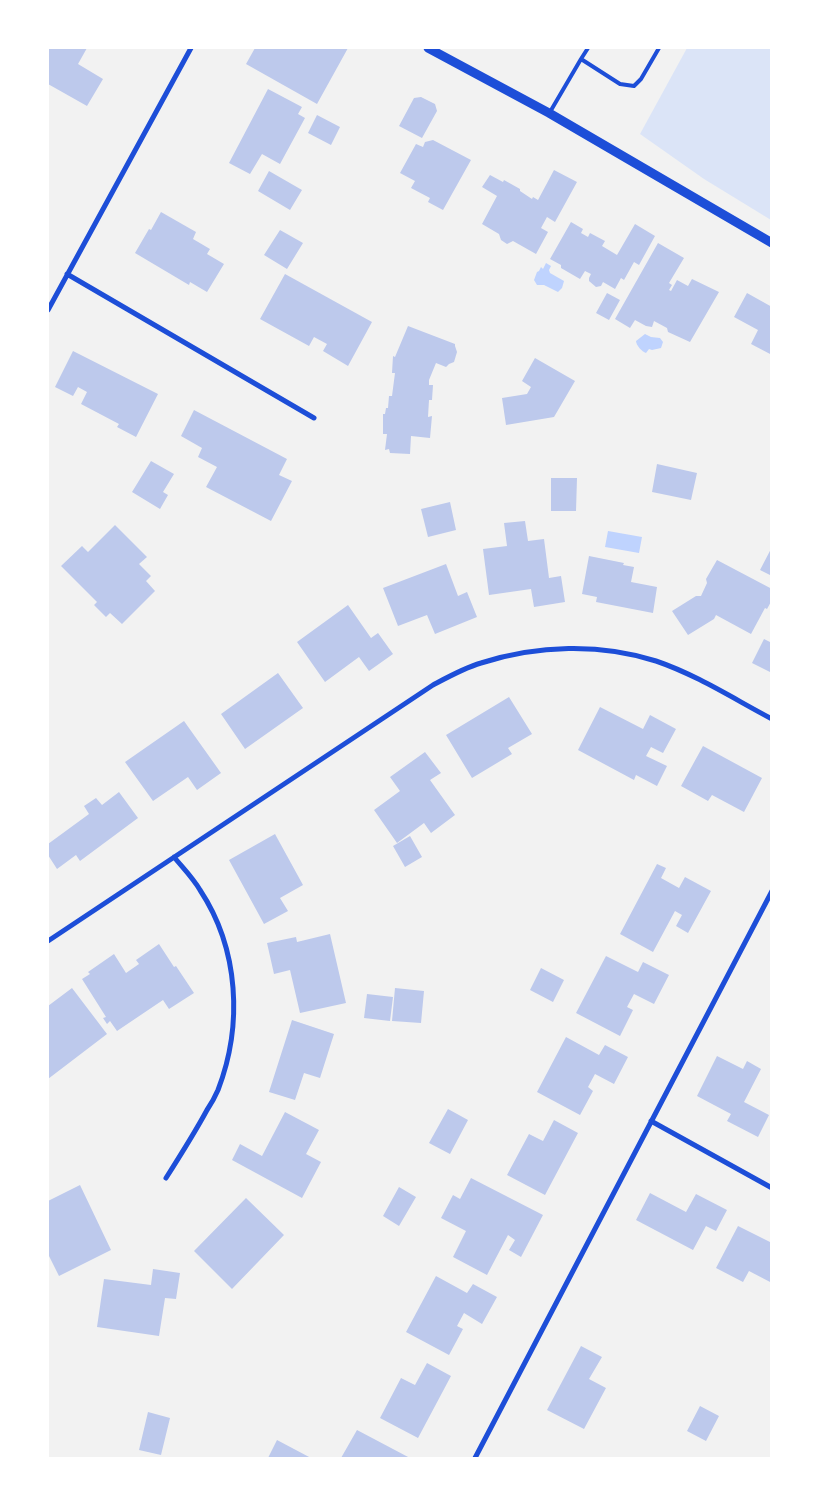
<!DOCTYPE html>
<html>
<head>
<meta charset="utf-8">
<style>
	body { margin:0 }
	#map { position:relative; width:819px; height:1506px; overflow:hidden; background:#f2f2f2; font-family:"Sofia Sans Condensed",sans-serif }
	canvas { display:block }
	.frame { position:absolute; inset:0; border:49px solid #fff; pointer-events:none }
</style>
</head>
<body>
<div id="map">
<canvas width="819" height="1506"></canvas>
<div class="frame"></div>
</div>
<script>
const g = document.querySelector('canvas').getContext('2d');
g.lineJoin = 'round';
function paint(path, color) {
  g.fillStyle = color;
  g.fill(path, 'evenodd');
}
function trace(path, color, width, dash) {
  g.strokeStyle = color;
  g.lineWidth = width;
  g.lineCap = dash ? 'butt' : 'round';
  g.setLineDash(dash || []);
  g.stroke(path);
}
paint(new Path2D(`
	M 687,48 L 771,48 L 771,220 L 704,179 L 640,134 Z`), '#dbe4f7');
paint(new Path2D(`
	M 546,263 L 551,266 L 549,270 L 550,273 L 564,281 L 562,288 L 558,292 L 544,285 L 537,285 L 534,280 L 537,272 L 539,271 L 541,267 L 543,269 Z
	M 645,334 L 651,337 L 660,338 L 663,342 L 661,348 L 652,350 L 649,349 L 646,353 C 642,352 636,345 636,341 Z
	M 608,531 L 642,537 L 639,553 L 605,547 Z`), '#bfd3fe');
paint(new Path2D(`
	M 48,48 L 87,48 L 78,64 L 103,79 L 87,106 L 48,84 Z
	M 255,48 L 348,48 L 317,104 L 246,64 Z
	M 268,89 L 302,107 L 298,114 L 305,118 L 280,164 L 262,154 L 250,174 L 229,163 Z
	M 421,97 L 435,104 L 437,111 L 422,138 L 399,126 L 414,98 Z
	M 317,115 L 340,127 L 331,145 L 308,133 Z
	M 433,140 L 471,160 L 443,210 L 428,202 L 430,198 L 411,188 L 415,181 L 400,173 L 416,144 L 423,147 L 425,142 Z
	M 554,170 L 577,182 L 555,222 L 547,217 L 541,228 L 548,232 L 536,254 L 513,241 L 507,244 L 501,240 L 499,234 L 482,224 L 497,196 L 482,187 L 490,175 L 503,182 L 504,180 L 520,189 L 520,191 L 532,199 L 533,197 L 538,200 Z
	M 269,171 L 302,190 L 290,210 L 258,191 Z
	M 161,212 L 196,232 L 193,239 L 210,249 L 207,254 L 224,264 L 207,292 L 190,282 L 189,285 L 135,253 L 149,229 L 151,230 Z
	M 571,222 L 583,229 L 581,233 L 588,237 L 590,233 L 605,241 L 602,246 L 617,255 L 635,224 L 655,236 L 639,265 L 634,262 L 624,280 L 621,278 L 615,289 L 603,282 L 601,286 L 596,287 L 589,281 L 589,278 L 591,274 L 585,271 L 580,279 L 561,268 L 561,265 L 550,259 Z
	M 280,230 L 303,243 L 287,269 L 264,255 Z
	M 658,243 L 684,258 L 669,283 L 672,285 L 669,290 L 671,291 L 677,280 L 688,286 L 692,279 L 719,292 L 690,342 L 668,332 L 667,328 L 654,321 L 652,327 L 646,326 L 635,320 L 630,328 L 615,319 Z
	M 285,274 L 372,322 L 348,366 L 323,351 L 327,344 L 314,337 L 309,346 L 260,319 Z
	M 607,293 L 620,300 L 609,320 L 596,313 Z
	M 747,293 L 772,307 L 772,355 L 751,344 L 758,330 L 734,317 Z
	M 408,326 L 455,344 L 455,346 L 457,352 L 454,362 L 449,364 L 446,367 L 436,363 L 429,380 L 429,385 L 433,385 L 432,400 L 429,400 L 428,417 L 432,416 L 430,438 L 411,436 L 410,454 L 390,453 L 389,449 L 385,450 L 387,434 L 383,434 L 383,414 L 385,414 L 386,408 L 388,408 L 389,396 L 392,396 L 395,373 L 392,373 L 393,356 L 395,357 Z
	M 73,351 L 158,394 L 136,437 L 117,427 L 119,424 L 81,404 L 87,392 L 78,387 L 73,396 L 55,387 Z
	M 535,358 L 575,381 L 554,417 L 506,425 L 502,398 L 527,394 L 531,387 L 522,381 Z
	M 194,410 L 287,459 L 279,475 L 292,481 L 271,521 L 206,487 L 217,467 L 198,457 L 202,448 L 181,436 Z
	M 151,461 L 174,474 L 163,492 L 168,495 L 160,509 L 132,492 Z
	M 657,464 L 697,473 L 691,500 L 652,492 Z
	M 551,478 L 577,478 L 576,511 L 551,511 Z
	M 450,502 L 456,530 L 428,537 L 421,509 Z
	M 525,521 L 528,541 L 544,539 L 549,578 L 561,576 L 565,602 L 534,607 L 531,589 L 489,595 L 483,549 L 507,546 L 504,523 Z
	M 115,525 L 147,557 L 139,564 L 151,576 L 146,581 L 155,591 L 122,624 L 110,613 L 106,617 L 94,605 L 97,602 L 61,566 L 82,546 L 88,552 Z
	M 772,547 L 772,576 L 760,570 Z
	M 589,556 L 624,563 L 623,565 L 634,567 L 631,582 L 657,587 L 653,613 L 596,602 L 597,597 L 582,594 Z
	M 717,560 L 772,589 L 772,600 L 767,609 L 765,608 L 751,634 L 716,615 L 714,619 L 688,635 L 672,611 L 696,596 L 701,596 L 707,583 L 706,579 Z
	M 446,564 L 458,596 L 467,592 L 477,617 L 435,634 L 427,615 L 398,626 L 383,588 Z
	M 348,605 L 371,638 L 378,633 L 393,654 L 369,671 L 359,657 L 325,682 L 297,642 Z
	M 764,639 L 772,643 L 772,673 L 752,663 Z
	M 278,673 L 303,708 L 245,749 L 221,714 Z
	M 509,697 L 532,734 L 508,748 L 512,754 L 472,778 L 446,735 Z
	M 600,707 L 643,729 L 650,715 L 676,729 L 663,753 L 651,747 L 646,756 L 667,766 L 657,786 L 636,775 L 634,780 L 578,750 Z
	M 184,721 L 221,773 L 197,790 L 188,777 L 153,801 L 125,762 Z
	M 703,746 L 762,778 L 744,812 L 712,795 L 708,801 L 681,786 Z
	M 425,752 L 441,773 L 430,780 L 455,815 L 431,833 L 424,823 L 397,843 L 374,810 L 400,791 L 390,777 Z
	M 119,792 L 138,818 L 80,861 L 76,855 L 57,869 L 48,855 L 48,844 L 89,814 L 84,806 L 96,798 L 102,805 Z
	M 275,834 L 303,885 L 280,898 L 288,911 L 264,924 L 229,860 Z
	M 410,836 L 422,857 L 405,867 L 393,846 Z
	M 657,864 L 666,868 L 661,878 L 679,888 L 685,877 L 711,891 L 688,933 L 676,926 L 682,915 L 675,911 L 653,952 L 620,934 Z
	M 330,934 L 346,1003 L 300,1013 L 290,970 L 274,974 L 267,943 L 296,937 L 297,942 Z
	M 159,944 L 174,967 L 176,966 L 194,993 L 169,1009 L 163,1000 L 117,1031 L 110,1021 L 107,1024 L 103,1018 L 106,1017 L 82,979 L 90,974 L 88,972 L 114,954 L 126,973 L 139,964 L 136,960 Z
	M 606,956 L 638,972 L 643,962 L 669,975 L 654,1004 L 634,994 L 627,1007 L 633,1010 L 620,1036 L 576,1013 Z
	M 541,968 L 564,980 L 553,1002 L 530,990 Z
	M 72,988 L 107,1034 L 48,1079 L 48,1006 Z
	M 395,988 L 424,991 L 421,1023 L 392,1021 Z
	M 367,994 L 393,997 L 390,1021 L 364,1018 Z
	M 292,1020 L 334,1034 L 320,1078 L 304,1073 L 295,1100 L 269,1092 Z
	M 566,1037 L 599,1055 L 605,1045 L 628,1057 L 614,1084 L 595,1074 L 588,1087 L 593,1091 L 580,1115 L 537,1092 Z
	M 717,1056 L 743,1069 L 747,1061 L 761,1069 L 744,1102 L 769,1115 L 758,1137 L 727,1121 L 731,1114 L 697,1096 Z
	M 448,1109 L 468,1120 L 450,1154 L 429,1143 Z
	M 285,1112 L 319,1130 L 306,1154 L 321,1162 L 302,1198 L 232,1160 L 240,1144 L 262,1156 Z
	M 554,1120 L 578,1133 L 545,1195 L 507,1175 L 529,1134 L 543,1141 Z
	M 471,1178 L 543,1215 L 521,1257 L 509,1250 L 515,1240 L 508,1235 L 487,1275 L 453,1257 L 466,1231 L 441,1218 L 453,1195 L 460,1199 Z
	M 80,1185 L 111,1250 L 59,1276 L 48,1254 L 48,1201 Z
	M 399,1187 L 416,1197 L 399,1226 L 383,1216 Z
	M 650,1193 L 686,1212 L 696,1194 L 727,1210 L 716,1231 L 706,1226 L 693,1250 L 636,1220 Z
	M 246,1198 L 284,1235 L 232,1289 L 194,1251 Z
	M 738,1226 L 772,1243 L 772,1283 L 749,1271 L 743,1282 L 716,1268 Z
	M 153,1269 L 180,1273 L 176,1299 L 165,1298 L 159,1336 L 97,1327 L 104,1279 L 151,1285 Z
	M 436,1276 L 467,1293 L 473,1284 L 497,1297 L 482,1324 L 464,1313 L 457,1326 L 463,1329 L 449,1355 L 406,1332 Z
	M 581,1346 L 602,1357 L 589,1379 L 606,1388 L 584,1429 L 547,1410 Z
	M 427,1363 L 451,1376 L 418,1438 L 380,1418 L 401,1378 L 415,1385 Z
	M 700,1406 L 719,1416 L 706,1441 L 687,1431 Z
	M 148,1412 L 170,1418 L 161,1455 L 139,1450 Z
	M 357,1430 L 410,1458 L 341,1458 Z
	M 277,1440 L 311,1458 L 268,1458 Z`), '#bdc9ec');
trace(new Path2D(`
	M 581,59 L 588,48
	M 550,112 L 581,59 L 620,84 L 634,86 L 641,79 L 659,48`), '#1d4ed8', 4);
trace(new Path2D(`
	M 67,274 L 314,418
	M 48,310 L 191,48
	M 48,941 L 433,685 C 448,677 464,668 481,663 C 537,645 600,643 656,661 C 697,675 734,699 772,719
	M 651,1121 L 772,1188
	M 166,1178 C 180,1156 194,1134 207,1110 C 211,1104 215,1097 218,1090 C 243,1025 239,949 200,890 C 193,878 183,868 174,857
	M 475,1458 L 772,891`), '#1d4ed8', 5);
trace(new Path2D(`
	M 428,48 L 549,113 L 772,243`), '#1d4ed8', 9);
</script>
</body>
</html>
